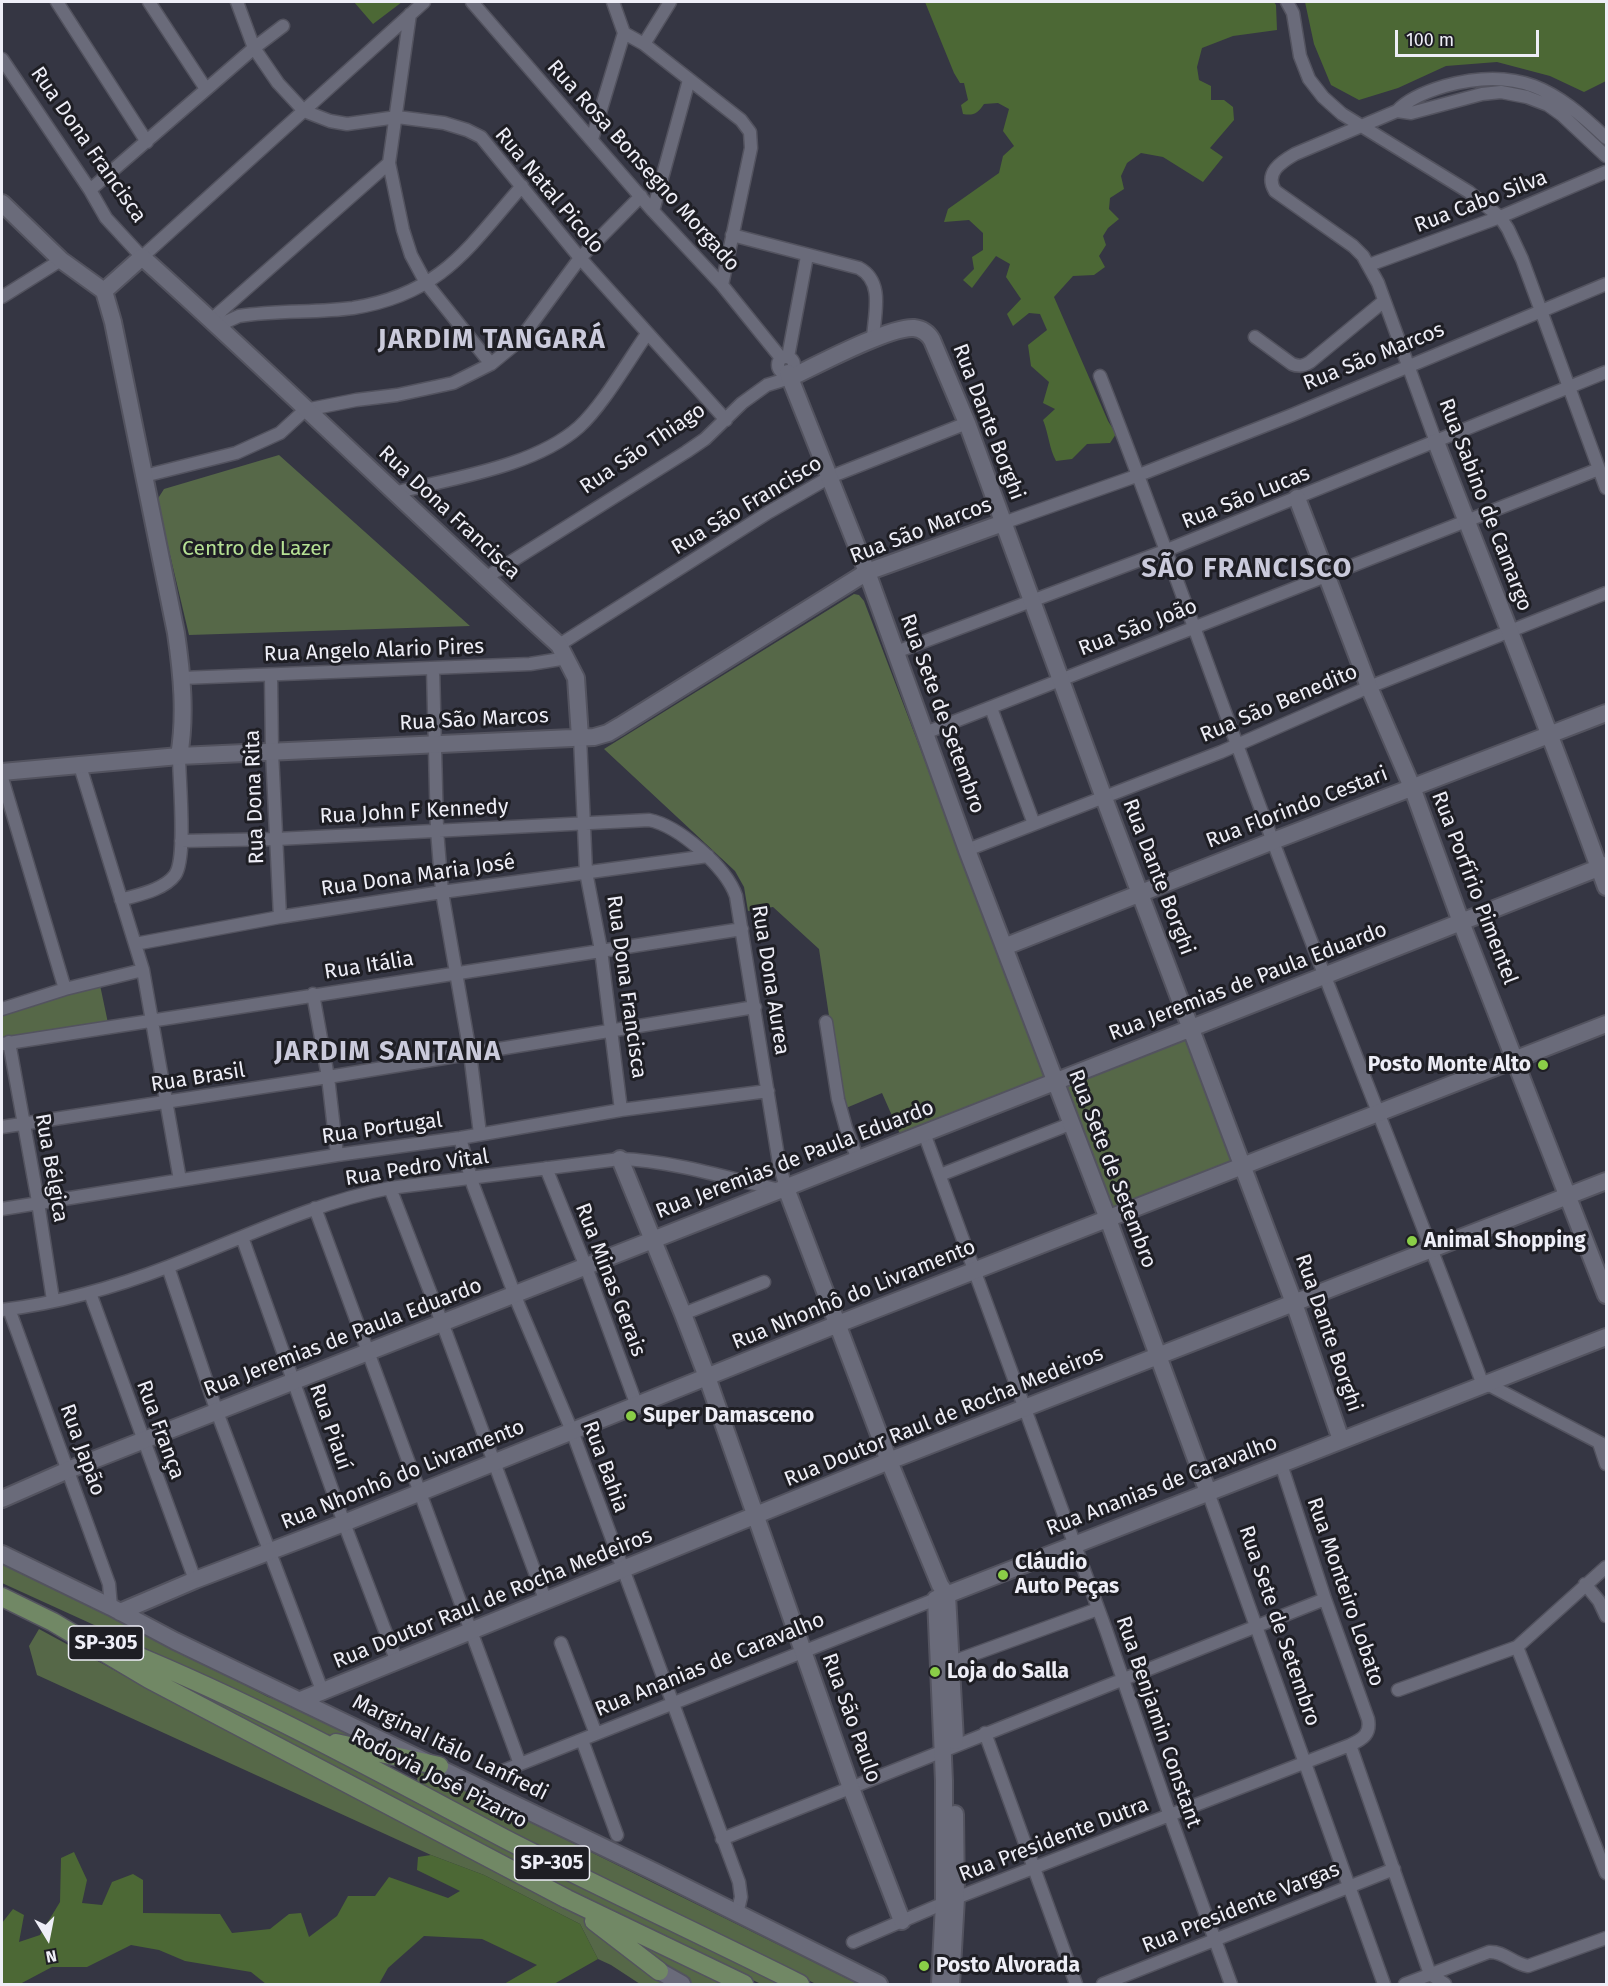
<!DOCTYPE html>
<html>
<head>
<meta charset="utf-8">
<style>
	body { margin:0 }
	#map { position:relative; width:1608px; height:1986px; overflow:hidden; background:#353643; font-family:"Fira Sans",sans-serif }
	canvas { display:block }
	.frame { position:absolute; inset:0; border:3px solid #eeeef7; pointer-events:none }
	.north { position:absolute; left:18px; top:1908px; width:60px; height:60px; -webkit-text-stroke:4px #1e1e24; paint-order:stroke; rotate:170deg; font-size:16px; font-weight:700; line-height:24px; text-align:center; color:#eeeef7 }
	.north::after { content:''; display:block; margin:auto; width:21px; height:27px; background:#eeeef7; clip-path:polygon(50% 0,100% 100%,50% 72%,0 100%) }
	.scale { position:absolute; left:1395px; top:30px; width:144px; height:27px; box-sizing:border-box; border:3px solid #eeeef7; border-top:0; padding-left:8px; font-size:18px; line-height:21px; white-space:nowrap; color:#eeeef7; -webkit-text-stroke:4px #1e1e24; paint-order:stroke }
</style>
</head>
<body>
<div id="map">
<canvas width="1608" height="1986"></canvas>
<div class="frame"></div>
<div class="north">N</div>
<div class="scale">100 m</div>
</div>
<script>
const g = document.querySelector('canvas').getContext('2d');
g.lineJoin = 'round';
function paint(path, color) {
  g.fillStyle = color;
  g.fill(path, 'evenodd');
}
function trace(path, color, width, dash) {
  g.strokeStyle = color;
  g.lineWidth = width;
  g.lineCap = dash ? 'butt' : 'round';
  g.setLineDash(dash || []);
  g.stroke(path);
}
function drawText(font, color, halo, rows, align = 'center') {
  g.font = font + ' "Fira Sans",sans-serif';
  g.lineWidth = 6;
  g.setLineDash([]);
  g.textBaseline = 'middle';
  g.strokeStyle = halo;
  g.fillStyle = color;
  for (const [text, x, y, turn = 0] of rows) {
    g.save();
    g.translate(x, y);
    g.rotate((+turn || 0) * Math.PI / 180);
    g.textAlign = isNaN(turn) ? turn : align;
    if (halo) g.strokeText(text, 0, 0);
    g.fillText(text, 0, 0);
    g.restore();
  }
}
paint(new Path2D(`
	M 279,455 L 470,626 L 189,635 L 157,500 L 164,489 Z
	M 854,594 L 859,595 L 864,601 L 1046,1079 L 900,1134 L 882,1093 L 846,1108 L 842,1103 L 819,949 L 773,907 L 748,911 L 744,887 L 735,871 L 604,749 Z
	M 100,985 L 108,1023 L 2,1039 L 2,1015 Z
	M 1186,1039 L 1233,1163 L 1110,1209 L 1067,1087 Z
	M 2,1563 L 97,1608 L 268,1697 L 294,1705 L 393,1753 L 363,1746 L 311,1729 L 160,1655 L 2,1583 Z
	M 39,1629 L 138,1683 L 563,1901 L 673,1984 L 640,1984 L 611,1965 L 598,1959 L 580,1924 L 484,1875 L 431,1855 L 37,1675 L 29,1646 Z
	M 157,1669 L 782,1984 L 761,1984 L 607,1910 L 352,1775 L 182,1691 Z
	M 418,1772 L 439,1777 L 858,1984 L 816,1984 L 577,1868 L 430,1790 L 417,1782 Z
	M 639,1944 L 661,1952 L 727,1984 L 692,1984 L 663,1968 Z`), '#566848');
paint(new Path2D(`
	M 354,2 L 402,2 L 373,24 Z
	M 925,2 L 1274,2 L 1276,5 L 1277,30 L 1233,36 L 1202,48 L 1197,67 L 1199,80 L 1211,86 L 1211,100 L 1224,100 L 1233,107 L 1234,120 L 1210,148 L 1223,157 L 1203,182 L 1163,157 L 1141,153 L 1127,163 L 1121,176 L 1124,189 L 1110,198 L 1109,209 L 1119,219 L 1108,228 L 1103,236 L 1106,245 L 1099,256 L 1105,267 L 1094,275 L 1073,276 L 1054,297 L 1108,421 L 1116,434 L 1110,443 L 1087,444 L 1072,459 L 1056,461 C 1049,448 1049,435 1043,420 L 1055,409 L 1043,403 L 1049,382 L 1031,366 L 1028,345 L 1047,330 L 1040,314 L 1029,313 L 1013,326 L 1007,314 L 1021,299 L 1006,277 L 1010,264 L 996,256 L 972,288 L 963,280 L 974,269 L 972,257 L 983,250 L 983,233 L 969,220 L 944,222 L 948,209 L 999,173 L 1003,156 L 1014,146 L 1003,131 L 1009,109 L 998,103 L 984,104 C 978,113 974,116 963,114 L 961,105 L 968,100 L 964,83 L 960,83 L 954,73 Z
	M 1305,2 L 1606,2 L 1606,81 L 1584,92 L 1550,76 L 1497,62 L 1446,66 L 1398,88 L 1359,100 L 1331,85 L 1314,44 Z
	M 74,1852 L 87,1880 L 82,1903 L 102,1905 L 112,1882 L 133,1874 L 143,1880 L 143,1913 L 220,1914 L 232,1933 L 270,1929 L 289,1914 L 301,1913 L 309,1937 L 337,1916 L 348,1896 L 375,1896 L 389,1877 L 448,1898 L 460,1891 L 417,1870 L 418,1857 L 431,1855 L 484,1875 L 580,1924 L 598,1959 L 554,1984 L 504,1984 L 537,1965 L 482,1939 L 424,1936 L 388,1968 L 379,1984 L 266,1984 L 251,1972 L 185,1961 L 159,1950 L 131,1945 L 87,1967 L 52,1967 L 20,1984 L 2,1984 L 2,1923 L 13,1909 L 24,1915 L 19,1942 L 40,1935 L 60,1902 L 61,1858 Z`), '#4c6835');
const street = new Path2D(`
	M 57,2 L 147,142
	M 149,2 L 206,89
	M 237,2 L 254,48 L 278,83 L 304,111 L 330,121 L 347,124 L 397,117 L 444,123 L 467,130 L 481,137 L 580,258 L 726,420
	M 472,2 L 653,211 L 722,285 L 781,358
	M 1287,2 L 1293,13 L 1300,56 L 1309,79 L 1323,97 L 1342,114 L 1469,192 L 1485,205 L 1500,217 L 1508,229 L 1522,259 L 1606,488
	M 410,14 L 389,163 L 403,230 L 411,255 L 426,283 L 491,364
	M 624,33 L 644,44 L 741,120 L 750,132 L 751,148 L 722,285
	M 644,44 L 670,2
	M 2,59 L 90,190 L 106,218 L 142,257 L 424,2
	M 1397,111 L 1411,113 L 1482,94 L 1501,92 L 1527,97 L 1548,105 L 1562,115 L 1606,156
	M 592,139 L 624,33 L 613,2
	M 90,190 L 254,48 L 283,26
	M 653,211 L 689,80
	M 732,235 L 859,268 C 885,282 874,315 873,339
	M 1369,265 L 1500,217 L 1606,172
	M 2,297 L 61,260
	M 211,320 L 389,163
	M 220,327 L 228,321 L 239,316 C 277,310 316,313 353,308 C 441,294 468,248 522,186
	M 1255,337 L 1292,364 C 1299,367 1304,366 1310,362 L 1384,301
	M778 365a8 8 0 1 1 16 0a8 8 0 1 1-16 0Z
	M 788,357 L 807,256
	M 1100,376 C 1160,529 1214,685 1272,839 C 1341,1021 1415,1202 1483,1385 L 1491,1386 L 1606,1446
	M 1436,442 L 1378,283 L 1363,256 L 1353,246 L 1275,191 C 1264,173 1281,162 1295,154 L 1397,111 C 1409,98 1428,91 1445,86 C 1518,66 1555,89 1606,138
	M 144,476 L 236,453 L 280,433 L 305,410 L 356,400 L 397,395 L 453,383 L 491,364 L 519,341 L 580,258 L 641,196
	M 394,493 C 452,478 534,467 579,427 C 603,405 628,361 647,334
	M 1003,523 L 1139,475 L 1292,415 L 1606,284
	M 485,578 L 686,452 L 705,439 L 742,403 L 767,385 L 790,378
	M 559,645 L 769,512 L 830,477 L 967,423
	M 896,652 L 1167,550 L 1606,372
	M 433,668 L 437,830 L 442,892 L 470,1053 L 480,1134
	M 271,676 L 272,752 L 280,917
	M 182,678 L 530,664 L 567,658
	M 991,708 L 1034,824
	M 925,733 L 1599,469
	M 580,737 L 586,872 L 601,950 L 621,1110
	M 80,766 L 143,970 L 180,1180
	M 2,778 L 65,989
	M 181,841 L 277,839 L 649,820 C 679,826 726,867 736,896 L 779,1163 L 786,1188
	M 967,850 L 1221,752 L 1369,687 L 1606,593
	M 121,900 C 137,895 164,890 175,875 C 187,859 179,779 179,756
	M 135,944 L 280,917 L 442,892 L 708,856
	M 313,994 L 328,1077 L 337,1155
	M 2,1009 L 65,989 L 143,970
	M 826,1022 L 838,1099 L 846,1128 L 858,1160
	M 9,1042 L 37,1196 L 53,1300
	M 2,1044 L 742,929
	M 2,1127 L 328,1077 L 755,1007
	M 924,1133 L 1106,1630 L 1170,1816 L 1231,1984
	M 460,1138 L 473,1185 L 519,1306 L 572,1431 L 739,1882 L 741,1897 L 737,1914
	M 546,1168 L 586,1267 L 637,1406
	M 940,1175 L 1070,1124
	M 390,1188 L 446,1333 L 546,1602
	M 315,1208 L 520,1764
	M 2,1209 L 337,1155 L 460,1138 L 621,1110 L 768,1091
	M 242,1237 L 344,1523 L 397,1662
	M 168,1267 L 217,1412 L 323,1693
	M 90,1293 L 195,1580
	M 9,1309 L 109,1584 L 111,1607
	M 2,1310 C 59,1303 116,1287 170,1266 C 243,1238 313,1203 390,1188 L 620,1159 C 674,1161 727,1178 780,1190
	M 683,1314 L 764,1282
	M 1599,1443 L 1606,1464
	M 1208,1492 L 1384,1984
	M 1585,1584 L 1599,1601 L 1606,1616
	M 561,1643 L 596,1734
	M 1517,1647 L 1606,1873
	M 944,1665 L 1098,1609
	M 1398,1690 L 1517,1647 L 1606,1567
	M 985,1733 L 1076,1984
	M 582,1740 L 617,1835
	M 1350,1745 L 1430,1974 L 1445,1984
	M 500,1772 L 936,1599
	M 722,1839 L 1325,1599
	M 853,1942 L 956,1898 L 1350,1745 C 1363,1739 1371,1734 1368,1719 L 1325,1599 L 1281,1464
	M 1103,1984 L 1394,1869
	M 1405,1984 L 1489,1952 C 1504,1951 1513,1964 1528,1966 L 1606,1938`);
const secondary = new Path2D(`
	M 2,203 L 61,260 L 104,291
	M 104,291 L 142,257 C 283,384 418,517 559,645 L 576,678 L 580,737
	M 104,291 L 113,322 L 176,633 C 182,674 186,716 179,756
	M 788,373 L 867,572 L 967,850 L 1108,1219 L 1208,1492
	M 790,378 C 815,366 890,326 914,328 C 923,329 928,333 932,340 L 967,423 L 1104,798 L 1294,1303 L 1341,1440
	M 1436,442 C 1493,590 1553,738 1606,887
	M 1297,498 L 1369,687 L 1412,787 L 1461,922 L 1606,1295
	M 2,772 L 179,756 L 594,737 L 608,733 L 620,726 L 867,572 L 1003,523
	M 1004,947 L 1273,841 L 1606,713
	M 620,1159 L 683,1314 L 707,1377 L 851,1788 L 902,1921
	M 786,1188 L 889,1461 L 940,1585 L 947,1595 L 955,1741
	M 2,1499 L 68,1470 L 1606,865
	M 2,1554 L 111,1607 L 175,1641 L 655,1872 L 879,1984
	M 120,1612 L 195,1580 L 344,1523 L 838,1324 L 1606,1024
	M 301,1700 L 889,1461 L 1606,1181
	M 659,1971 L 682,1984
	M 940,1984 L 944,1903 L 944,1781 L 936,1599 L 1606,1337
	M 951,1984 L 956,1898 L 955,1814`);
const primary = new Path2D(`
	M 2,1597 L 53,1622 L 149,1679 L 567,1899 L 744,1984
	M 105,1643 C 246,1698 378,1772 511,1842 C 607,1891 704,1936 800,1984
	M 336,1743 L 439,1766
	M 594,1921 L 659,1971`);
trace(street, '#53535f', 15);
trace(secondary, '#53535f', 20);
trace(primary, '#53535f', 21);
trace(street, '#6a6b7a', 12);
trace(secondary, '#6a6b7a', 16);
trace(primary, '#718865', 18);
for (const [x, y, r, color] of [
	[1543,1065,6,"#8ace47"],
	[1412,1241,6,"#8ace47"],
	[631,1416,6,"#8ace47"],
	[1003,1575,6,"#8ace47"],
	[935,1672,6,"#8ace47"],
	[924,1966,6,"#8ace47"]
]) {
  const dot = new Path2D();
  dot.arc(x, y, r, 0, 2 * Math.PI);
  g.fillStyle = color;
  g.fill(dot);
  trace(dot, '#1e1e24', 2);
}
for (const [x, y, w] of [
	[106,1643,75],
	[552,1863,75]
]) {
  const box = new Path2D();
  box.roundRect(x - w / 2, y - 17, w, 34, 4.5);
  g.fillStyle = '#1e1e24';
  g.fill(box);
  trace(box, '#eeeef7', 1.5);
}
drawText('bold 20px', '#eeeef7', null, [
	["SP-305",106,1643],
	["SP-305",552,1863]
]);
drawText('21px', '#eeeef7', '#1e1e24', [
	["Rua Dona Francisca",88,145,55],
	["Rua Rosa Bonsegno Morgado",643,166,48],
	["Rua Natal Picolo",549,191,50],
	["Rua Cabo Silva",1481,202,-21],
	["Rua São Marcos",1374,357,-22],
	["Rua Dante Borghi",988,422,69],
	["Rua São Thiago",643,449,-34],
	["Rua São Lucas",1246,498,-22],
	["Rua Sabino de Camargo",1485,505,69],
	["Rua São Francisco",747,506,-31],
	["Rua Dona Francisca",449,513,43],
	["Rua São Marcos",921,531,-21],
	["Rua São João",1138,628,-21],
	["Rua Angelo Alario Pires",374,651,-2],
	["Rua São Benedito",1279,704,-23],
	["Rua Sete de Setembro",942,714,70],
	["Rua São Marcos",474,720,-3],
	["Rua Dona Rita",255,797,-92],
	["Rua Florindo Cestari",1297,808,-21],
	["Rua John F Kennedy",414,812,-3],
	["Rua Dona Maria José",418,876,-8],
	["Rua Dante Borghi",1158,877,69],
	["Rua Porfírio Pimentel",1474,888,69],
	["Rua Itália",369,966,-9],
	["Rua Dona Aurea",770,980,81],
	["Rua Jeremias de Paula Eduardo",1248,982,-21],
	["Rua Dona Francisca",626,987,82],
	["Rua Brasil",198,1078,-9],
	["Rua Portugal",382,1129,-8],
	["Rua Jeremias de Paula Eduardo",795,1160,-21],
	["Rua Bélgica",51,1168,80],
	["Rua Pedro Vital",417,1168,-9],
	["Rua Sete de Setembro",1112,1169,69],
	["Rua Minas Gerais",610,1280,69],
	["Rua Nhonhô do Livramento",854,1295,-22],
	["Rua Dante Borghi",1328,1333,71],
	["Rua Jeremias de Paula Eduardo",343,1338,-21],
	["Rua Doutor Raul de Rocha Medeiros",944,1417,-22],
	["Rua Piauí",330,1427,71],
	["Rua França",160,1430,70],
	["Rua Japão",82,1450,70],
	["Rua Bahia",605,1467,70],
	["Rua Nhonhô do Livramento",403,1475,-22],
	["Rua Ananias de Caravalho",1162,1486,-21],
	["Rua Monteiro Lobato",1345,1592,71],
	["Rua Doutor Raul de Rocha Medeiros",493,1599,-22],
	["Rua Sete de Setembro",1279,1626,71],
	["Rua Ananias de Caravalho",710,1665,-22],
	["Rua São Paulo",851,1718,70],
	["Rua Benjamin Constant",1158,1722,71],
	["Marginal Itálo Lanfredi",450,1748,26],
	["Rodovia José Pizarro",439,1779,27],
	["Rua Presidente Dutra",1054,1840,-21],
	["Rua Presidente Vargas",1241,1908,-22]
]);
drawText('21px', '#b6e194', '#1e1e24', [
	["Centro de Lazer",256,549]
]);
drawText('bold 21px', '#eeeef7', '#1e1e24', [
	["Posto Monte Alto",1531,1065,"right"],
	["Animal Shopping",1424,1241],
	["Super Damasceno",643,1416],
	["Cláudio",1015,1563],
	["Auto Peças",1015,1587],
	["Loja do Salla",947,1672],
	["Posto Alvorada",936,1966]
], 'left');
g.letterSpacing = '1.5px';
drawText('bold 27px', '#cacadb', '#1e1e24', [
	["JARDIM TANGARÁ",492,340],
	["SÃO FRANCISCO",1247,569],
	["JARDIM SANTANA",388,1052]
]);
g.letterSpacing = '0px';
</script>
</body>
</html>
